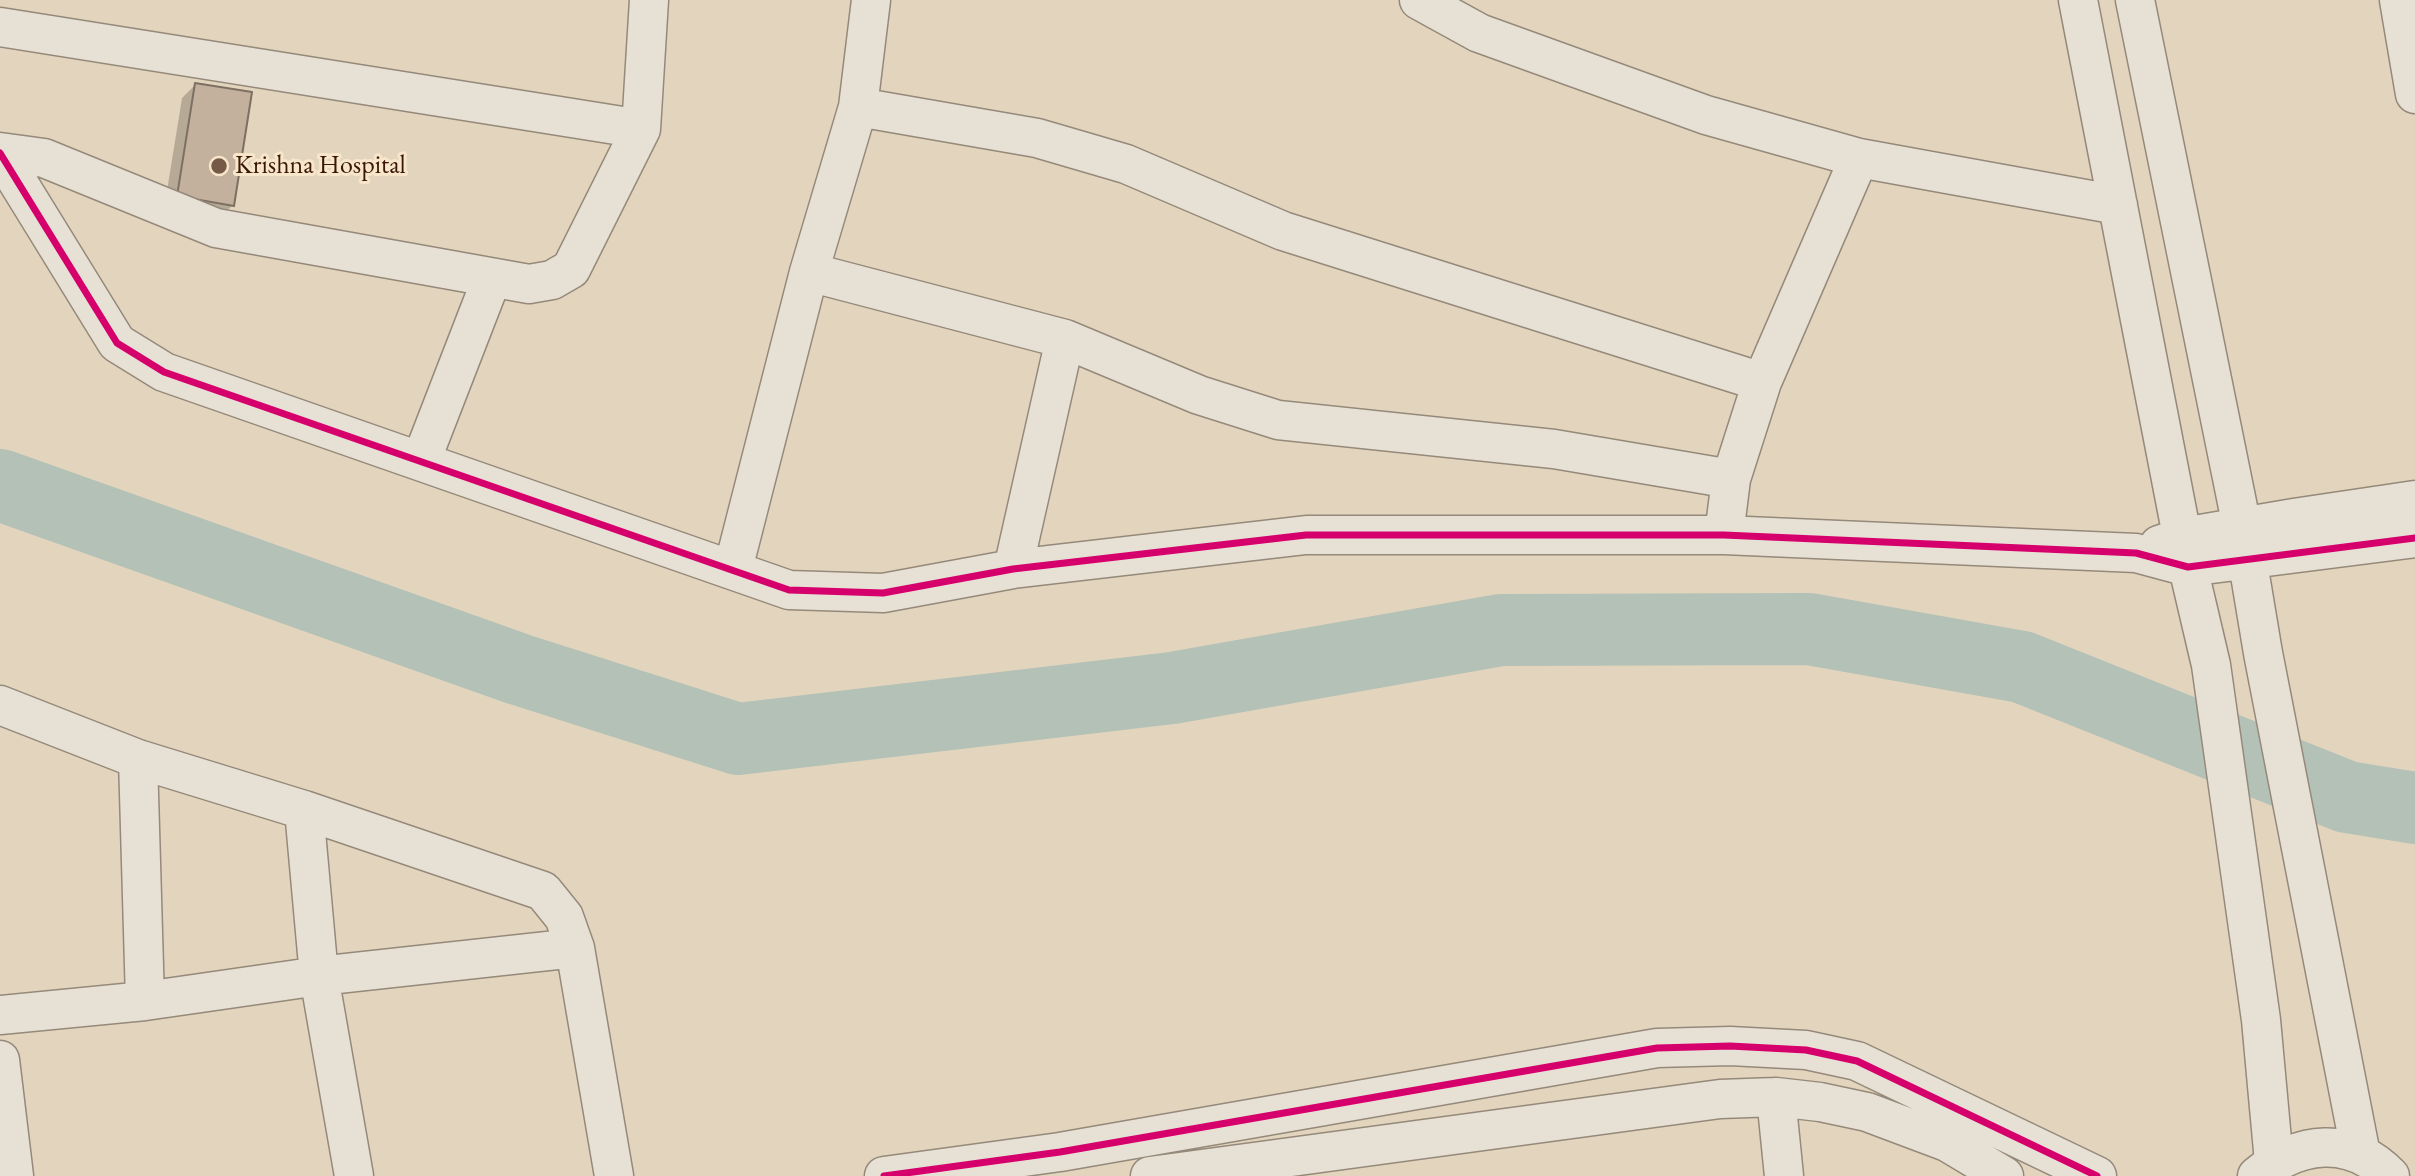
<!DOCTYPE html>
<html>
<head>
<meta charset="utf-8">
<style>
	body { margin:0 }
	canvas { display:block; background:#e3d5bd }
</style>
</head>
<body>
<canvas width="2415" height="1176"></canvas>
<script>
const g = document.querySelector('canvas').getContext('2d');
g.lineJoin = 'round';
function paint(path, color) {
  g.fillStyle = color;
  g.fill(path, 'evenodd');
}
function trace(path, color, width, dash) {
  g.strokeStyle = color;
  g.lineWidth = width;
  g.lineCap = dash ? 'butt' : 'round';
  g.setLineDash(dash || []);
  g.stroke(path);
}
function drawText(font, color, halo, rows, align = 'center') {
  g.font = font + ' "EB Garamond",serif';
  g.lineWidth = 6;
  g.setLineDash([]);
  g.textBaseline = 'middle';
  g.strokeStyle = halo;
  g.fillStyle = color;
  for (const [text, x, y, turn = 0] of rows) {
    g.save();
    g.translate(x, y);
    g.rotate((+turn || 0) * Math.PI / 180);
    g.textAlign = isNaN(turn) ? turn : align;
    if (halo) g.strokeText(text, 0, 0);
    g.fillText(text, 0, 0);
    g.restore();
  }
}
paint(new Path2D(`
	M 195,85 L 233,205 L 219,218 L 164,209 L 182,98 Z`), '#0003');
trace(new Path2D(`
	M 0,485 L 518,669 L 738,739 L 1172,688 L 1501,630 L 1809,629 L 2022,667 L 2347,797 L 2415,808`), '#b3c1b6', 72);
const building = new Path2D(`
	M 195,83 L 252,92 L 234,206 L 177,196 Z`);
paint(building, '#c3b09d');
trace(building, '#7d7062', 2);
const minor = new Path2D(`
	M 1419,0 L 1479,33 L 1706,115 L 1859,158 L 2118,205
	M 2078,0 L 2188,567 L 2211,665 L 2261,1020 L 2274,1162
	M 2135,0 L 2242,527 L 2263,653 L 2361,1155
	M 2399,0 L 2415,94
	M 0,27 L 641,129
	M 858,107 L 1037,138 L 1126,164 L 1283,231 L 1762,382
	M 0,152 L 44,158 L 216,228 L 529,284 L 552,280 L 571,269 L 641,129 L 649,0
	M 0,153 L 117,343 L 164,372 L 789,590 L 883,593 L 1013,569 L 1306,535 L 1724,535 L 2136,553 L 2188,567 L 2415,538
	M 809,272 L 1065,339 L 1199,395 L 1278,420 L 1554,449 L 1731,479
	M 421,461 L 492,278
	M 1724,535 L 1731,479 L 1762,382 L 1859,158
	M 2159,545 L 2183,537 L 2294,518 L 2415,500
	M 733,569 L 809,272 L 858,107 L 871,0
	M 1013,569 L 1065,339
	M 0,705 L 138,759 L 304,810 L 543,891 L 564,917 L 575,948 L 614,1176
	M 138,759 L 145,1001
	M 304,810 L 319,976 L 354,1176
	M 0,1015 L 145,1001 L 319,976 L 575,948
	M 0,1060 L 14,1176
	M 1776,1097 L 1784,1176
	M 884,1176 L 1060,1152 L 1657,1048 L 1730,1046 L 1806,1050 L 1857,1061 L 2097,1176
	M 1150,1176 L 1720,1099 L 1776,1097 L 1820,1102 L 1867,1112 L 1947,1142 L 2004,1176
	M 2257,1176 C 2299,1141 2350,1135 2390,1176`);
trace(minor, '#95897a', 41);
trace(minor, '#e7e0d5', 38);
trace(new Path2D(`
	M 0,153 L 117,343 L 164,372 L 789,590 L 883,593 L 1013,569 L 1306,535 L 1724,535 L 2136,553 L 2188,567 L 2415,538
	M 884,1176 L 1060,1152 L 1657,1048 L 1730,1046 L 1806,1050 L 1857,1061 L 2097,1176`), '#d6006c', 7);
for (const [x, y, r, color] of [
	[219,166,9,"#745a47"]
]) {
  const dot = new Path2D();
  dot.arc(x, y, r, 0, 2 * Math.PI);
  g.fillStyle = color;
  g.fill(dot);
  trace(dot, '#f7e6ca', 2.5);
}
drawText('26px', '#391708', '#f7e6ca', [
	["Krishna Hospital",235,166]
], 'left');
</script>
</body>
</html>
